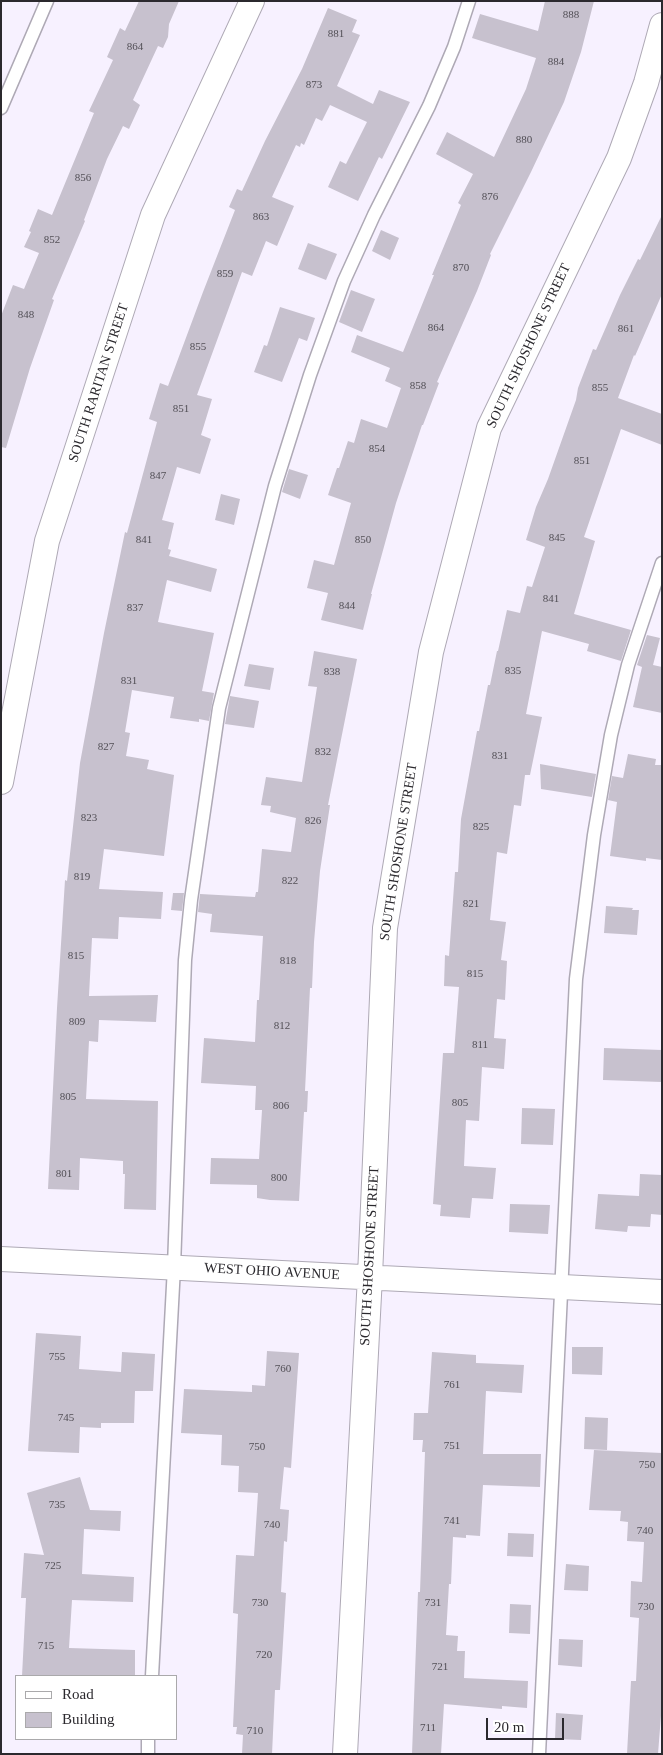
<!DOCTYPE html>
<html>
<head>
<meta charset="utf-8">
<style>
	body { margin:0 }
	#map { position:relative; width:663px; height:1755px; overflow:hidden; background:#f7f1ff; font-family:Georgia,serif }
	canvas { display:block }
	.frame { position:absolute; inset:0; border:2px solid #2b292e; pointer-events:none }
	.legend { position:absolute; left:15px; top:1675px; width:162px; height:65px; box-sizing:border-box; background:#fff; border:1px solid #aaa9ab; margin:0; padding:6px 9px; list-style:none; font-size:15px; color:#2b292e }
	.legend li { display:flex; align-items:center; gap:10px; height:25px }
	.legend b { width:25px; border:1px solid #aaa9ab }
	.scale { position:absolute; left:486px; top:1718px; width:78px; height:22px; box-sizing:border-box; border:2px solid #2b292e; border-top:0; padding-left:6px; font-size:15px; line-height:18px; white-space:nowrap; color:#2b292e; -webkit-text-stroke:4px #fff; paint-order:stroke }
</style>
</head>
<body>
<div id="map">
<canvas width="663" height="1755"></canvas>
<div class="frame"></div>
<ul class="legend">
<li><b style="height:6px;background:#fff"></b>Road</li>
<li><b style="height:14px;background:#c7c1ce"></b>Building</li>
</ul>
<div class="scale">20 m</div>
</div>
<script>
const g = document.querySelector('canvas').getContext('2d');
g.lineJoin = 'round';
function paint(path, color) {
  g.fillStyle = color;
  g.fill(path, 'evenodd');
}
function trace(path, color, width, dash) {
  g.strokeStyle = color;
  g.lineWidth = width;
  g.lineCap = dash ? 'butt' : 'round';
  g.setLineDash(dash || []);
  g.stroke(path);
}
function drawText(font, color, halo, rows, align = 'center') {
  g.font = font + ' Georgia,serif';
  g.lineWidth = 4;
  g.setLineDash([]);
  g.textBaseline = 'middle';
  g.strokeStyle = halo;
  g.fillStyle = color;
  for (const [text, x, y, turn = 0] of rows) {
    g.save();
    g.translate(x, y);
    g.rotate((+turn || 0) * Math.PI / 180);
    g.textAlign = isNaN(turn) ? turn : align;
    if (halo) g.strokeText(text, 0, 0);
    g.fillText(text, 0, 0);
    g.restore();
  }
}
paint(new Path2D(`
	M 139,1 L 179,1 L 169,24 L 168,37 L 163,48 L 158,46 L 133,100 L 140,105 L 129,129 L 123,126 L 107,159 L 84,220 L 85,221 L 52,299 L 54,300 L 30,368 L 6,448 L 1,447 L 1,316 L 13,285 L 24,289 L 39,253 L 24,247 L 31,232 L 29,231 L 38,209 L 52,215 L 94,113 L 89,111 L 113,60 L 107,57 L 120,28 L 125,31 Z
	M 545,1 L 594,1 L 581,52 L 564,102 L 531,172 L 490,254 L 491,255 L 477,291 L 437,382 L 439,383 L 423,425 L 422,425 L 396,503 L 371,594 L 372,594 L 363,630 L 321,620 L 328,593 L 307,588 L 314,560 L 334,565 L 351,503 L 328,495 L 337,468 L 339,468 L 348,441 L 354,443 L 361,419 L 387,428 L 401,388 L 385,381 L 390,368 L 351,352 L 357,335 L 403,352 L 434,275 L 432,275 L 461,205 L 458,203 L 473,174 L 436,154 L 447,132 L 494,157 L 526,89 L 536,58 L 472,38 L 480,14 L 538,31 Z
	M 328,8 L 357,20 L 352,32 L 360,35 L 337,86 L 373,104 L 379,90 L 410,102 L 382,159 L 379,157 L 358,201 L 328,187 L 340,161 L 346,164 L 367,122 L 330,105 L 322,121 L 316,118 L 304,145 L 301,143 L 300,147 L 296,145 L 272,197 L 294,206 L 277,246 L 266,241 L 252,276 L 242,272 L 197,395 L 212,399 L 201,435 L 211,439 L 200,474 L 177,467 L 162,520 L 174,523 L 168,549 L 171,550 L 169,556 L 217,569 L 211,592 L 167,580 L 158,622 L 214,633 L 202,691 L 214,693 L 209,721 L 199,719 L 199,722 L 170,718 L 174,697 L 132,690 L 125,732 L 130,733 L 126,756 L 149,760 L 147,769 L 174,775 L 164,856 L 104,849 L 99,889 L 163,892 L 161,919 L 119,917 L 118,939 L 92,938 L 89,996 L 158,995 L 156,1022 L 99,1020 L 98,1042 L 89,1041 L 86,1099 L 158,1101 L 156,1210 L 124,1209 L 125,1174 L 123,1174 L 123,1161 L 80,1158 L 79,1190 L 48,1189 L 57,1008 L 65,880 L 67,881 L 80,763 L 104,633 L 125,532 L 127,533 L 157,422 L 149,419 L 160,383 L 168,386 L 203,292 L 235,210 L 229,207 L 237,189 L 242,191 L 265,141 L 302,69 Z
	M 662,215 L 662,294 L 635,356 L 634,355 L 618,398 L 662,414 L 662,445 L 621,429 L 584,537 L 595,541 L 574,614 L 631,630 L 621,661 L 587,651 L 589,644 L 542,631 L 526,714 L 542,717 L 530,775 L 525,775 L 521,806 L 514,805 L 507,854 L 497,852 L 490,920 L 506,922 L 501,960 L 507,961 L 505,1000 L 497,999 L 494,1038 L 506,1039 L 504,1069 L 482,1067 L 479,1121 L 466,1120 L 464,1166 L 496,1168 L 493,1199 L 472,1198 L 470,1218 L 440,1216 L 441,1205 L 433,1204 L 443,1053 L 454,1053 L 459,987 L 444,986 L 445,955 L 449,956 L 455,872 L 458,872 L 461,819 L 477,731 L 479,731 L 488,685 L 490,685 L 497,651 L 498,651 L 507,610 L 520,613 L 527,586 L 532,587 L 545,547 L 526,540 L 536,507 L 548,479 L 576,400 L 578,388 L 593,349 L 596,350 L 620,295 L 638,259 L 640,260 Z
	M 381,230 L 399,238 L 390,260 L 372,251 Z
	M 308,243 L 337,254 L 326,280 L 298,269 Z
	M 351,290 L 375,299 L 362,332 L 339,322 Z
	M 280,307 L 315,318 L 307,341 L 299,338 L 282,382 L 254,372 L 264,345 L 267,346 Z
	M 289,469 L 308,475 L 300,499 L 282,492 Z
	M 221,494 L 240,499 L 234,525 L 215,520 Z
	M 647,635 L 660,638 L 653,665 L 662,667 L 662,713 L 633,707 L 642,667 L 637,665 Z
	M 314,651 L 357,659 L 328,805 L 330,805 L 320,871 L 314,942 L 312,988 L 310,988 L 305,1091 L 308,1091 L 307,1112 L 304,1112 L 299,1201 L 270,1200 L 257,1198 L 257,1185 L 210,1184 L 211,1158 L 259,1159 L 262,1110 L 255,1110 L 256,1086 L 201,1083 L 204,1038 L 255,1042 L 257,1000 L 259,1000 L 263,936 L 210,932 L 212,914 L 198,912 L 200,894 L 255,897 L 256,892 L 258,892 L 262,849 L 291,852 L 296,818 L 270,812 L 271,806 L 261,805 L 266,777 L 302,782 L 317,687 L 308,686 Z
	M 249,664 L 274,668 L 270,690 L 244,686 Z
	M 230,696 L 259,701 L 254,728 L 225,724 Z
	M 628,754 L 656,759 L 655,765 L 662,765 L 662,860 L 646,858 L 646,861 L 610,856 L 617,802 L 608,800 L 612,776 L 623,778 Z
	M 540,764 L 596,774 L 592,797 L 541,789 Z
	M 173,893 L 184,893 L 182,911 L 171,910 Z
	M 606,906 L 633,908 L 632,910 L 639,910 L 637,935 L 604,933 Z
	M 604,1048 L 662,1050 L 662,1082 L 603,1080 Z
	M 522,1108 L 555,1109 L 553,1145 L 521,1144 Z
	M 640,1174 L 662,1175 L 662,1215 L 651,1214 L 650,1227 L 628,1226 L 627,1232 L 595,1229 L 598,1194 L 639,1196 Z
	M 510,1204 L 550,1205 L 548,1234 L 509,1232 Z
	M 36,1333 L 81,1336 L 79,1369 L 121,1372 L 122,1352 L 155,1354 L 153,1391 L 135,1391 L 134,1423 L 101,1423 L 101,1428 L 80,1427 L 79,1453 L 28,1451 Z
	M 572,1347 L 603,1347 L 602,1375 L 572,1374 Z
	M 267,1351 L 299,1353 L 291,1468 L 284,1467 L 280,1509 L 289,1510 L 287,1542 L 284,1541 L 281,1592 L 286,1593 L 282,1659 L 280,1690 L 275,1690 L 272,1754 L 242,1754 L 243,1735 L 236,1734 L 237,1727 L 233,1727 L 238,1614 L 233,1613 L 236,1555 L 254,1556 L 258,1493 L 238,1492 L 239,1466 L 221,1465 L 222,1435 L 181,1433 L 184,1389 L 252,1392 L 252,1385 L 265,1386 Z
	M 432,1352 L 476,1355 L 476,1363 L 524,1365 L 522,1393 L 486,1391 L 483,1454 L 541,1454 L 540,1487 L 483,1485 L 480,1536 L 466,1535 L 466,1538 L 453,1537 L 451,1584 L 449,1584 L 446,1635 L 458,1636 L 457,1651 L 465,1651 L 464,1678 L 528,1681 L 527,1708 L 502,1706 L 502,1709 L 444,1704 L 441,1754 L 412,1754 L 418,1592 L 420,1592 L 425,1452 L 422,1452 L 423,1440 L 413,1440 L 414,1413 L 428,1413 Z
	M 585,1417 L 608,1418 L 607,1450 L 584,1449 Z
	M 594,1450 L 662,1453 L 662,1703 L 658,1754 L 627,1754 L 631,1681 L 636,1681 L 639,1618 L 630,1617 L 631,1581 L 642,1582 L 644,1542 L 627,1541 L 628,1522 L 620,1521 L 621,1511 L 589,1510 Z
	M 80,1477 L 90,1510 L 121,1511 L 120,1531 L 84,1529 L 82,1574 L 134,1577 L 133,1602 L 72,1600 L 69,1648 L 135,1650 L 135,1676 L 22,1676 L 26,1598 L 21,1598 L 24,1553 L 44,1555 L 27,1493 Z
	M 508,1533 L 534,1534 L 533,1557 L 507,1556 Z
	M 566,1564 L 589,1566 L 588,1591 L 564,1590 Z
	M 510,1604 L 531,1605 L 530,1634 L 509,1633 Z
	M 559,1639 L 583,1640 L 582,1667 L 558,1665 Z
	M 556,1713 L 583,1715 L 581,1740 L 555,1739 Z`), '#c7c1ce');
const service = new Path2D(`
	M 1,108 L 47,1
	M 152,1676 L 174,1267 L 185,960 L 191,900 L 219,708 L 275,486 L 310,375 L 344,281 L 374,215 L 429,106 L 454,47 L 469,1
	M 148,1754 L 148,1739
	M 539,1754 L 576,979 L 594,835 L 611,735 L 628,665 L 662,563`);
const minor = new Path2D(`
	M 1,782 L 47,541 L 153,215 L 252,1
	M 1,1259 L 662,1292
	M 345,1754 L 370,1276 L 385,928 L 431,652 L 489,428 L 619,158 L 646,83 L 662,25`);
trace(service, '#aea9b5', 15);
trace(minor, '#aea9b5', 26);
trace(service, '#fff', 12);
trace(minor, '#fff', 24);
drawText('11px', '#524f56', null, [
	["888",571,15],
	["881",336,34],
	["864",135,47],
	["884",556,62],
	["873",314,85],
	["880",524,140],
	["856",83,178],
	["876",490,197],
	["863",261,217],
	["852",52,240],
	["870",461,268],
	["859",225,274],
	["848",26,315],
	["864",436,328],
	["861",626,329],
	["855",198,347],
	["858",418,386],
	["855",600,388],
	["851",181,409],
	["854",377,449],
	["851",582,461],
	["847",158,476],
	["845",557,538],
	["841",144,540],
	["850",363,540],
	["841",551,599],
	["844",347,606],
	["837",135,608],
	["835",513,671],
	["838",332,672],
	["831",129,681],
	["827",106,747],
	["832",323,752],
	["831",500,756],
	["823",89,818],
	["826",313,821],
	["825",481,827],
	["819",82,877],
	["822",290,881],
	["821",471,904],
	["815",76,956],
	["818",288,961],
	["815",475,974],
	["809",77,1022],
	["812",282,1026],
	["811",480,1045],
	["805",68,1097],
	["805",460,1103],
	["806",281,1106],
	["801",64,1174],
	["800",279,1178],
	["755",57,1357],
	["760",283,1369],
	["761",452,1385],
	["745",66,1418],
	["751",452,1446],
	["750",257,1447],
	["750",647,1465],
	["735",57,1505],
	["741",452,1521],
	["740",272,1525],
	["740",645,1531],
	["725",53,1566],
	["730",260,1603],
	["731",433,1603],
	["730",646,1607],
	["715",46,1646],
	["720",264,1655],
	["721",440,1667],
	["711",428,1728],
	["710",255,1731]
]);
drawText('14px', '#2b292e', '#fff', [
	["SOUTH SHOSHONE STREET",529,346,-65],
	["SOUTH RARITAN STREET",99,383,-72],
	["SOUTH SHOSHONE STREET",399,852,-81],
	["SOUTH SHOSHONE STREET",370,1256,-87],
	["WEST OHIO AVENUE",272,1272,3]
]);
</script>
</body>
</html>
